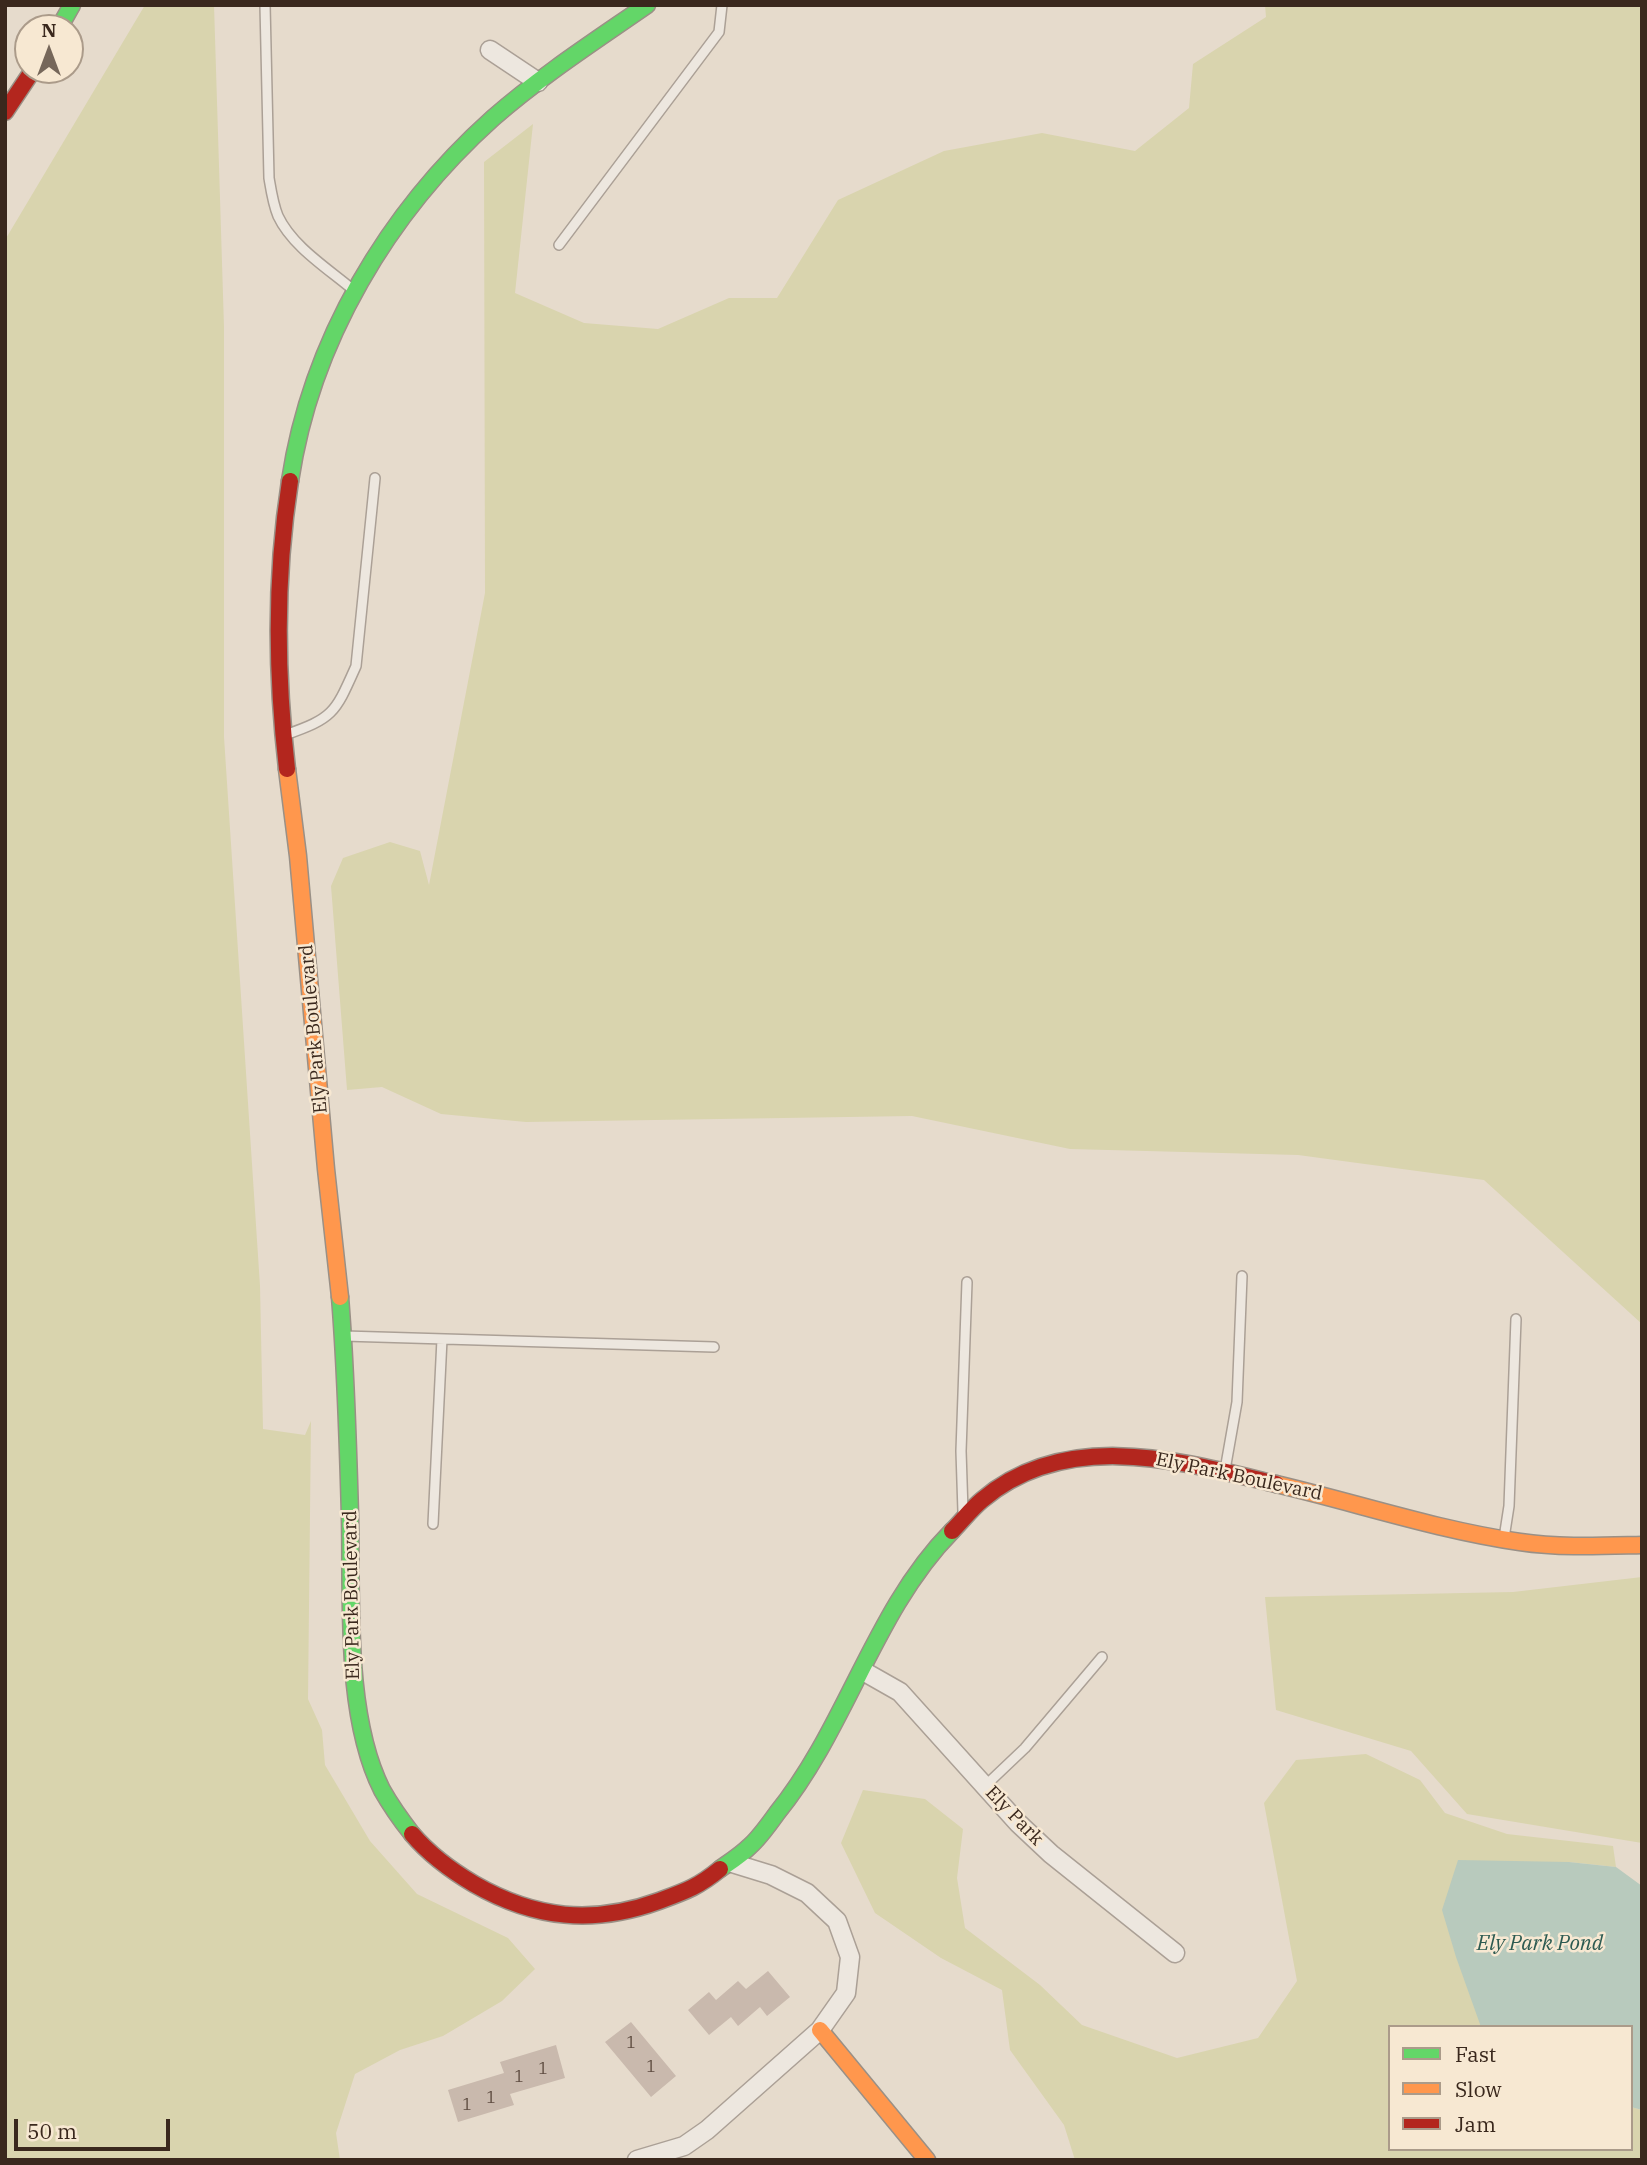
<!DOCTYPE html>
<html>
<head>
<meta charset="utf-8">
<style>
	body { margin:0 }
	#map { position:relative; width:1647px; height:2165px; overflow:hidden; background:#e6dbcc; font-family:"IBM Plex Serif",serif }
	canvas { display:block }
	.frame { position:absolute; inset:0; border:7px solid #3a281d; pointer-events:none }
	.legend { position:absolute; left:1388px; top:2025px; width:245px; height:126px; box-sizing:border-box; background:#f7e8d2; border:2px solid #ab9b8a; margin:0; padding:9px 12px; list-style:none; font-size:21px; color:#3a281d }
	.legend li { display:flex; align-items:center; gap:14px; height:35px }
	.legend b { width:35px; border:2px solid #ab9b8a }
	.north { position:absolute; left:14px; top:14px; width:70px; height:70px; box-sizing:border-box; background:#f7e8d2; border:2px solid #ab9b8a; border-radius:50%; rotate:0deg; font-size:19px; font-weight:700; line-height:28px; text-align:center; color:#3a281d }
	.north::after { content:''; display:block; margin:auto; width:24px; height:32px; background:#76675a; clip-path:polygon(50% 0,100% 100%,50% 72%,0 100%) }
	.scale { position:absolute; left:14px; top:2119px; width:156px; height:32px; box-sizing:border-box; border:4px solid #3a281d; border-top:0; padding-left:9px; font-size:21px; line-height:24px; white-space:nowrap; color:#3a281d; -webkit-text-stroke:5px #f7e8d2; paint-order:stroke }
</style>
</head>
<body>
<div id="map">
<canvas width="1647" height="2165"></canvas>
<div class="frame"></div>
<ul class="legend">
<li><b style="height:9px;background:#63d668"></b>Fast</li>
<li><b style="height:9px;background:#ff974d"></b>Slow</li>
<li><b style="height:9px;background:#b3261e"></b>Jam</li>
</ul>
<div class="north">N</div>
<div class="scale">50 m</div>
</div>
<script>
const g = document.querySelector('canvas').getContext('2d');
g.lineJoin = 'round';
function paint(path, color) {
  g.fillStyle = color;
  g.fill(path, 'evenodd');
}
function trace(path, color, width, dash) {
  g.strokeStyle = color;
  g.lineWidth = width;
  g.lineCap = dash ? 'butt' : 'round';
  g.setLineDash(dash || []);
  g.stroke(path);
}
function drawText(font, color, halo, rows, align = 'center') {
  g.font = font + ' "IBM Plex Serif",serif';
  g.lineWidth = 5;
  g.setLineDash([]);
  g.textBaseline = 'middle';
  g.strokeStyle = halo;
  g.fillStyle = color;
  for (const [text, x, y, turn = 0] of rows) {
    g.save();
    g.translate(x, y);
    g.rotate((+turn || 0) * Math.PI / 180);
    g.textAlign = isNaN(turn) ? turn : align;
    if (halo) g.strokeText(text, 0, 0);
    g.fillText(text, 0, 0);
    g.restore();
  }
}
paint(new Path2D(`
	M 145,5 L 214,5 L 224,327 L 224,737 L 260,1286 L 263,1429 L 305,1435 L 311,1421 L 308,1699 L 322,1730 L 325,1765 L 370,1841 L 417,1894 L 508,1938 L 535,1969 L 502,2001 L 443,2036 L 400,2050 L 355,2074 L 336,2133 L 340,2160 L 5,2160 L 5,240 Z
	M 1265,5 L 1642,5 L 1642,1324 L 1484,1180 L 1298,1155 L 1070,1149 L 912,1116 L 526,1122 L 441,1114 L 382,1087 L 347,1090 L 331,886 L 343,858 L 390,842 L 420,851 L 429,885 L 485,593 L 484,162 L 533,124 L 515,293 L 584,323 L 658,329 L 729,298 L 777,298 L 838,200 L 944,151 L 1042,133 L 1135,151 L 1189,108 L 1193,64 L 1266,17 Z
	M 1642,1577 L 1642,1843 L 1467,1814 L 1411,1751 L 1276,1710 L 1265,1597 L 1513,1592 Z
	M 1366,1754 L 1420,1780 L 1445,1813 L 1507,1834 L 1613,1846 L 1616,1867 L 1569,1862 L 1481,2027 L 1390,2027 L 1390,2149 L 1631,2149 L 1631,2107 L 1642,2110 L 1642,2160 L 1075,2160 L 1064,2125 L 1010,2050 L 1002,1990 L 941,1958 L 875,1913 L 841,1843 L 863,1790 L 925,1799 L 963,1829 L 957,1878 L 965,1928 L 1040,1985 L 1082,2025 L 1177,2058 L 1258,2038 L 1297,1981 L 1264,1803 L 1296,1760 Z`), '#d9d4ae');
paint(new Path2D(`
	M 1458,1860 L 1569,1862 L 1616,1867 L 1642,1886 L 1642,2110 L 1631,2107 L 1631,2027 L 1481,2027 L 1456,1957 L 1442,1910 Z`), '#b8cabd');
paint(new Path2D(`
	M 768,1971 L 790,1997 L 767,2016 L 760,2007 L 738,2026 L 731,2017 L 709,2035 L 688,2010 L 709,1992 L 716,2000 L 738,1981 L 746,1989 Z
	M 631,2022 L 676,2076 L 651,2097 L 605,2042 Z
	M 556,2045 L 565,2078 L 510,2094 L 514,2105 L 458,2122 L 448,2090 L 504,2073 L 500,2062 Z`), '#c9b9ad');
const lane = new Path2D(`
	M 265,5 L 269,178 C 271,190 273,204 278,216 C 292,246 327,268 352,289
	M 559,245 L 719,32 L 722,5
	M 285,735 C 334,718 335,713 356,666 L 375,478
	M 344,1336 L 714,1347
	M 1225,1470 L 1237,1402 L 1242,1276
	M 963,1512 L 961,1451 L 967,1282
	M 433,1524 L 442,1339
	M 1504,1538 L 1509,1506 L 1516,1319
	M 985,1786 L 1025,1748 L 1102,1657`);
const street = new Path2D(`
	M 490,50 L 538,82
	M 863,1671 L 900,1692 L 1018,1823 L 1051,1854 L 1175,1953
	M 637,2160 L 684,2146 L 707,2130 L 820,2030 L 846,1993 L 850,1957 L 837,1921 L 807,1893 L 771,1875 L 732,1863`);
const fast = new Path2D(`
	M 59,28 L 72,5
	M 290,481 C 311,341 388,212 493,118 C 541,76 595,41 647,5
	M 340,1297 C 346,1370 348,1443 350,1516 C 352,1598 344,1715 382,1790 C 391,1806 401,1820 412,1834
	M 720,1869 C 730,1862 741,1855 750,1846 C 760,1837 769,1824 777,1813 C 847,1727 874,1610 952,1531`);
const slow = new Path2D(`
	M 287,769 L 298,856 L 326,1169 L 340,1297
	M 1276,1484 C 1357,1503 1437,1530 1520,1542 C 1560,1548 1601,1546 1642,1545
	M 820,2030 L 927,2160`);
const jam = new Path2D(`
	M 5,112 L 33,70
	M 287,769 C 276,674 275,576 290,481
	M 952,1531 C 962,1521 971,1509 982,1500 C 1067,1428 1181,1461 1276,1484
	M 412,1834 C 429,1854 452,1871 474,1884 C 535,1919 593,1925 659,1901 C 686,1891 698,1887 720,1869`);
trace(lane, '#aba096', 12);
trace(street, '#aba096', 21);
trace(fast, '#9a9086', 19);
trace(slow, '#9a9086', 19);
trace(jam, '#9a9086', 19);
trace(lane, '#ede7df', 9);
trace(street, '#ede7df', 18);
trace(fast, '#63d668', 16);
trace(slow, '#ff974d', 16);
trace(jam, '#b3261e', 16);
drawText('16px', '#5e4c41', null, [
	["1",631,2043],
	["1",651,2067],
	["1",543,2069],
	["1",519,2077],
	["1",491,2098],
	["1",467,2105]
]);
drawText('19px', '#3a281d', '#f7e8d2', [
	["Ely Park Boulevard",314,1029,-95],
	["Ely Park Boulevard",1239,1477,12],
	["Ely Park Boulevard",352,1595,-91],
	["Ely Park",1014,1816,46]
]);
drawText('italic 21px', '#2c5a51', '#f7e8d2', [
	["Ely Park Pond",1540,1944]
]);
</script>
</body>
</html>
